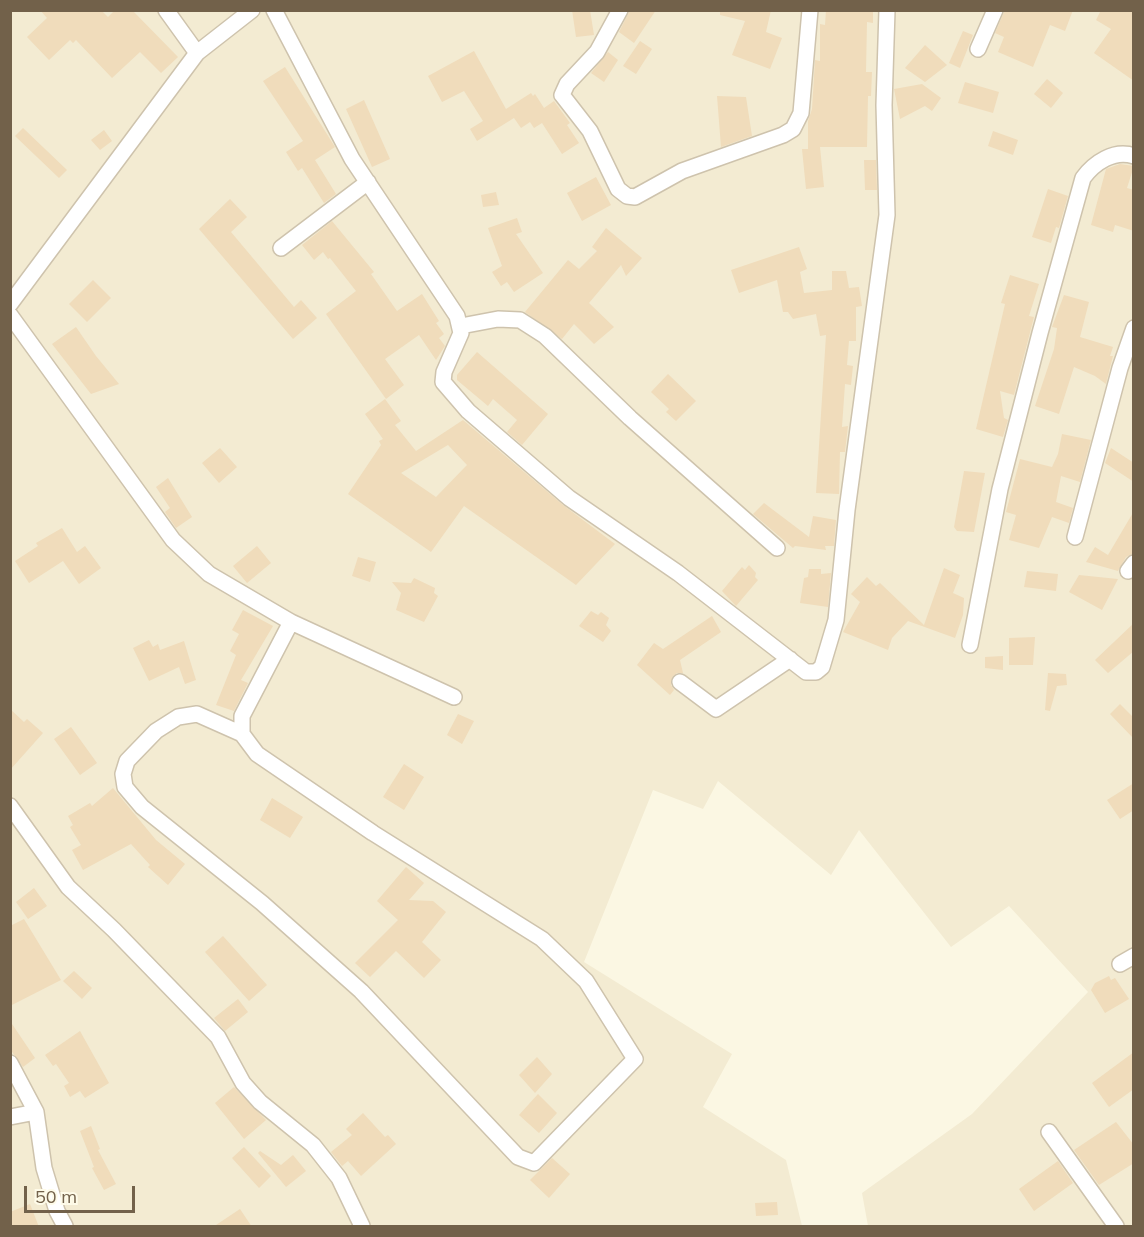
<!DOCTYPE html>
<html>
<head>
<meta charset="utf-8">
<style>
	body { margin:0 }
	#map { position:relative; width:1144px; height:1237px; overflow:hidden; background:#fbf7e3; font-family:Mulish,sans-serif }
	canvas { display:block }
	.frame { position:absolute; inset:0; border:12px solid #72614a; pointer-events:none }
	.scale { position:absolute; left:24px; top:1186px; width:111px; height:27px; box-sizing:border-box; border:3px solid #72614a; border-top:0; padding-left:8px; font-size:18px; line-height:21px; white-space:nowrap; color:#72614a; -webkit-text-stroke:4px #fefbe9; paint-order:stroke }
</style>
</head>
<body>
<div id="map">
<canvas width="1144" height="1237"></canvas>
<div class="frame"></div>
<div class="scale">50 m</div>
</div>
<script>
const g = document.querySelector('canvas').getContext('2d');
g.lineJoin = 'round';
function paint(path, color) {
  g.fillStyle = color;
  g.fill(path, 'evenodd');
}
function trace(path, color, width, dash) {
  g.strokeStyle = color;
  g.lineWidth = width;
  g.lineCap = dash ? 'butt' : 'round';
  g.setLineDash(dash || []);
  g.stroke(path);
}
paint(new Path2D(`
	M 10,11 L 1133,11 L 1133,1226 L 868,1226 L 862,1193 L 972,1114 L 1088,992 L 1009,906 L 951,947 L 859,830 L 831,875 L 718,781 L 703,809 L 653,790 L 584,962 L 732,1054 L 703,1107 L 786,1160 L 802,1226 L 11,1226 Z`), '#f3ebd2');
paint(new Path2D(`
	M 40,10 L 101,10 L 108,17 L 115,10 L 132,10 L 178,57 L 161,73 L 140,52 L 112,78 L 76,40 L 73,43 L 70,40 L 49,60 L 27,37 L 47,18 Z
	M 572,10 L 590,10 L 594,35 L 576,37 Z
	M 630,10 L 656,10 L 634,43 L 619,32 Z
	M 720,10 L 771,10 L 766,32 L 782,38 L 770,69 L 732,55 L 745,21 L 720,15 Z
	M 826,10 L 873,10 L 873,23 L 867,22 L 866,72 L 872,72 L 871,96 L 868,96 L 867,147 L 820,147 L 824,187 L 806,189 L 802,149 L 808,149 L 808,121 L 812,109 L 815,60 L 820,61 L 820,24 L 825,25 Z
	M 1005,10 L 1073,10 L 1065,31 L 1050,25 L 1033,67 L 998,52 L 1004,37 L 995,33 Z
	M 1101,10 L 1134,10 L 1134,81 L 1094,53 L 1111,29 L 1096,20 Z
	M 963,31 L 973,35 L 960,68 L 949,63 Z
	M 640,41 L 652,49 L 636,74 L 623,66 Z
	M 925,45 L 947,65 L 925,82 L 905,68 Z
	M 474,51 L 506,109 L 531,93 L 533,96 L 535,94 L 544,108 L 554,101 L 570,123 L 567,125 L 579,143 L 562,154 L 542,123 L 534,128 L 530,122 L 521,128 L 514,118 L 477,141 L 470,129 L 483,121 L 464,91 L 442,102 L 428,76 Z
	M 608,52 L 618,60 L 604,82 L 591,73 Z
	M 285,67 L 335,147 L 315,160 L 336,194 L 324,203 L 302,168 L 298,171 L 286,152 L 303,141 L 263,81 Z
	M 1047,79 L 1063,93 L 1051,108 L 1034,94 Z
	M 965,82 L 999,92 L 993,113 L 958,103 Z
	M 922,84 L 941,98 L 932,111 L 925,106 L 900,119 L 894,89 Z
	M 717,96 L 746,97 L 752,136 L 721,147 Z
	M 364,100 L 390,159 L 372,167 L 346,109 Z
	M 23,128 L 67,170 L 59,178 L 15,136 Z
	M 104,130 L 112,141 L 100,150 L 91,140 Z
	M 993,131 L 1018,140 L 1013,155 L 988,146 Z
	M 864,160 L 876,160 L 877,190 L 865,190 Z
	M 1120,164 L 1134,166 L 1127,188 L 1134,190 L 1134,231 L 1115,225 L 1113,232 L 1091,225 L 1106,169 Z
	M 596,177 L 611,205 L 582,221 L 567,193 Z
	M 1048,189 L 1068,196 L 1059,228 L 1056,227 L 1051,243 L 1032,237 Z
	M 496,192 L 499,205 L 483,207 L 481,195 Z
	M 230,199 L 247,217 L 231,232 L 294,307 L 301,300 L 317,318 L 293,339 L 199,229 Z
	M 517,218 L 522,232 L 516,234 L 543,273 L 514,292 L 507,282 L 501,286 L 492,272 L 502,266 L 488,228 Z
	M 332,221 L 374,272 L 371,274 L 397,311 L 422,294 L 439,321 L 436,323 L 444,334 L 439,338 L 445,346 L 436,360 L 419,335 L 385,359 L 404,385 L 386,399 L 326,314 L 356,291 L 330,258 L 328,259 L 323,252 L 314,260 L 302,245 Z
	M 606,228 L 642,258 L 626,276 L 621,265 L 589,303 L 614,327 L 594,344 L 574,324 L 562,339 L 525,312 L 568,260 L 579,269 L 597,251 L 592,247 Z
	M 799,247 L 807,269 L 800,272 L 804,293 L 832,290 L 832,271 L 846,271 L 849,288 L 859,287 L 862,306 L 856,307 L 856,341 L 849,341 L 847,365 L 853,366 L 851,385 L 845,384 L 842,427 L 848,426 L 845,452 L 840,452 L 839,494 L 816,493 L 826,335 L 820,336 L 816,314 L 793,319 L 788,312 L 783,312 L 777,280 L 739,293 L 731,270 Z
	M 1010,275 L 1039,284 L 1029,316 L 1034,317 L 1014,395 L 1000,391 L 1004,418 L 1008,420 L 1003,437 L 976,429 L 1005,304 L 1001,303 Z
	M 93,280 L 111,298 L 87,322 L 69,304 Z
	M 1064,295 L 1089,302 L 1080,337 L 1113,347 L 1110,356 L 1113,356 L 1106,384 L 1095,376 L 1074,367 L 1059,414 L 1035,406 L 1054,349 L 1057,328 L 1052,327 Z
	M 76,327 L 96,356 L 119,384 L 91,394 L 52,344 Z
	M 477,352 L 548,414 L 522,445 L 507,432 L 517,420 L 493,399 L 488,406 L 457,380 L 457,375 Z
	M 668,374 L 696,401 L 676,421 L 666,412 L 669,409 L 651,392 Z
	M 385,399 L 401,421 L 395,425 L 416,451 L 463,420 L 563,505 L 615,544 L 576,585 L 464,506 L 431,552 L 348,494 L 381,445 L 379,441 L 383,439 L 365,414 ZM 448,445 L 467,465 L 436,497 L 401,473 Z
	M 1062,434 L 1091,440 L 1080,482 L 1061,476 L 1056,502 L 1073,508 L 1069,523 L 1052,517 L 1039,548 L 1009,540 L 1016,515 L 1006,512 L 1020,459 L 1052,467 L 1058,454 Z
	M 220,448 L 237,467 L 219,483 L 202,463 Z
	M 1111,448 L 1134,463 L 1134,482 L 1105,463 Z
	M 964,471 L 985,473 L 974,532 L 957,531 L 954,527 Z
	M 168,478 L 192,517 L 176,528 L 165,512 L 170,508 L 156,487 Z
	M 764,503 L 809,537 L 813,516 L 836,520 L 834,546 L 825,546 L 826,550 L 795,546 L 793,548 L 753,514 Z
	M 1134,511 L 1134,553 L 1126,557 L 1118,571 L 1086,562 L 1095,547 L 1108,555 Z
	M 62,528 L 77,552 L 85,546 L 101,568 L 79,584 L 63,561 L 29,583 L 15,561 L 38,546 L 36,543 Z
	M 257,546 L 271,563 L 247,583 L 233,566 Z
	M 358,557 L 376,562 L 370,582 L 352,576 Z
	M 749,565 L 756,573 L 755,577 L 758,580 L 736,606 L 722,591 L 742,567 L 745,570 Z
	M 944,568 L 960,575 L 953,593 L 964,598 L 963,615 L 955,638 L 908,621 L 892,638 L 888,650 L 843,632 L 860,602 L 851,594 L 867,577 L 876,586 L 880,583 L 924,625 Z
	M 809,569 L 821,569 L 821,574 L 831,573 L 828,607 L 800,603 L 804,578 L 808,577 Z
	M 1027,571 L 1058,574 L 1056,591 L 1024,587 Z
	M 1079,575 L 1118,579 L 1102,610 L 1069,592 Z
	M 414,578 L 435,588 L 434,593 L 438,596 L 424,622 L 396,610 L 401,593 L 392,582 L 411,583 Z
	M 243,610 L 273,626 L 241,680 L 248,683 L 234,711 L 216,705 L 236,655 L 230,651 L 239,634 L 232,630 Z
	M 591,611 L 598,615 L 601,612 L 609,618 L 606,625 L 611,631 L 603,642 L 579,626 Z
	M 712,616 L 721,632 L 680,660 L 683,673 L 677,673 L 672,677 L 671,685 L 674,690 L 670,695 L 637,665 L 654,643 L 663,649 Z
	M 1134,623 L 1134,651 L 1108,673 L 1095,660 Z
	M 1035,637 L 1033,665 L 1009,665 L 1009,638 Z
	M 149,640 L 153,647 L 158,644 L 160,650 L 184,641 L 196,680 L 185,684 L 179,667 L 149,681 L 133,648 Z
	M 1003,656 L 1003,670 L 985,668 L 985,657 Z
	M 1048,673 L 1066,674 L 1067,685 L 1057,686 L 1050,711 L 1045,710 Z
	M 1120,704 L 1134,718 L 1134,739 L 1110,714 Z
	M 10,709 L 24,722 L 27,719 L 43,733 L 10,770 Z
	M 458,714 L 474,721 L 462,744 L 447,735 Z
	M 71,727 L 97,763 L 80,775 L 54,739 Z
	M 404,764 L 424,777 L 404,810 L 383,797 Z
	M 1134,783 L 1134,810 L 1120,819 L 1107,800 Z
	M 113,788 L 156,840 L 185,864 L 168,885 L 148,867 L 150,865 L 131,844 L 83,870 L 72,850 L 81,845 L 70,827 L 73,825 L 68,816 L 90,803 L 92,806 Z
	M 272,798 L 303,817 L 290,838 L 260,820 Z
	M 406,867 L 424,883 L 409,900 L 433,901 L 446,912 L 422,942 L 441,960 L 424,978 L 396,951 L 370,977 L 355,963 L 398,920 L 377,901 Z
	M 34,888 L 47,906 L 28,919 L 16,902 Z
	M 24,919 L 61,980 L 10,1006 L 10,926 Z
	M 223,936 L 267,985 L 249,1001 L 205,952 Z
	M 74,971 L 92,988 L 82,999 L 63,981 Z
	M 1109,976 L 1111,980 L 1115,978 L 1129,999 L 1105,1013 L 1091,990 L 1095,983 Z
	M 238,999 L 248,1012 L 225,1031 L 214,1018 Z
	M 10,1021 L 35,1058 L 23,1067 L 10,1049 Z
	M 80,1031 L 109,1083 L 85,1098 L 80,1091 L 70,1097 L 64,1086 L 69,1083 L 56,1064 L 53,1066 L 45,1055 Z
	M 1134,1052 L 1134,1089 L 1109,1107 L 1092,1083 Z
	M 537,1057 L 552,1074 L 535,1093 L 519,1075 Z
	M 234,1087 L 266,1120 L 244,1139 L 215,1103 Z
	M 538,1094 L 557,1113 L 539,1133 L 519,1115 Z
	M 363,1113 L 385,1137 L 388,1135 L 396,1144 L 361,1176 L 348,1161 L 342,1166 L 331,1152 L 352,1135 L 346,1129 Z
	M 1116,1122 L 1134,1145 L 1134,1163 L 1099,1185 L 1074,1150 Z
	M 91,1126 L 100,1149 L 98,1150 L 116,1184 L 104,1190 L 92,1168 L 94,1167 L 80,1131 Z
	M 244,1147 L 271,1176 L 259,1188 L 232,1158 Z
	M 260,1151 L 281,1165 L 293,1155 L 306,1171 L 286,1187 L 258,1153 Z
	M 552,1158 L 570,1174 L 549,1198 L 530,1180 Z
	M 1058,1161 L 1073,1183 L 1034,1211 L 1019,1189 Z
	M 777,1202 L 778,1215 L 756,1216 L 755,1203 Z
	M 30,1204 L 39,1227 L 10,1227 L 10,1212 Z
	M 240,1209 L 252,1227 L 213,1227 Z`), '#f0dcbb');
const minor = new Path2D(`
	M 166,10 L 197,53
	M 274,10 L 352,159 L 457,316 L 461,333 L 444,372 L 443,382 L 468,411 L 569,498 L 678,573 L 806,672 L 816,672 L 822,667 L 836,620 L 847,510 L 887,215 L 884,105 L 887,10
	M 620,10 L 597,52 L 567,84 L 562,95 L 590,131 L 618,189 L 627,196 L 635,197 L 682,171 L 783,135 L 793,129 L 801,113 L 810,10
	M 978,49 L 995,10
	M 281,248 L 368,182
	M 10,304 L 197,53 L 252,10
	M 10,315 L 173,540 L 209,574 L 291,622 L 454,697
	M 461,326 L 498,319 L 520,320 L 545,336 L 630,418 L 777,548
	M 1075,537 L 1120,368 L 1134,328
	M 1128,571 L 1134,563
	M 970,645 L 1000,489 L 1040,333 L 1083,178 C 1094,163 1114,149 1134,156
	M 680,682 L 716,709 L 790,659
	M 242,734 L 197,714 L 178,717 L 156,731 L 127,761 L 123,774 L 125,787 L 142,807 L 262,903 L 361,991 L 518,1157 L 534,1163 L 635,1059 L 586,981 L 542,939 L 373,833 L 257,754 L 242,734 L 242,716 L 291,622
	M 10,806 L 68,887 L 114,930 L 218,1037 L 243,1083 L 260,1102 L 313,1145 L 339,1178 L 362,1226
	M 1120,964 L 1134,956
	M 10,1063 L 36,1112 L 44,1168 L 57,1211 L 65,1226
	M 10,1117 L 36,1112
	M 1049,1132 L 1116,1226`);
trace(minor, '#cec3ad', 18);
trace(minor, '#fff', 15);
</script>
</body>
</html>
